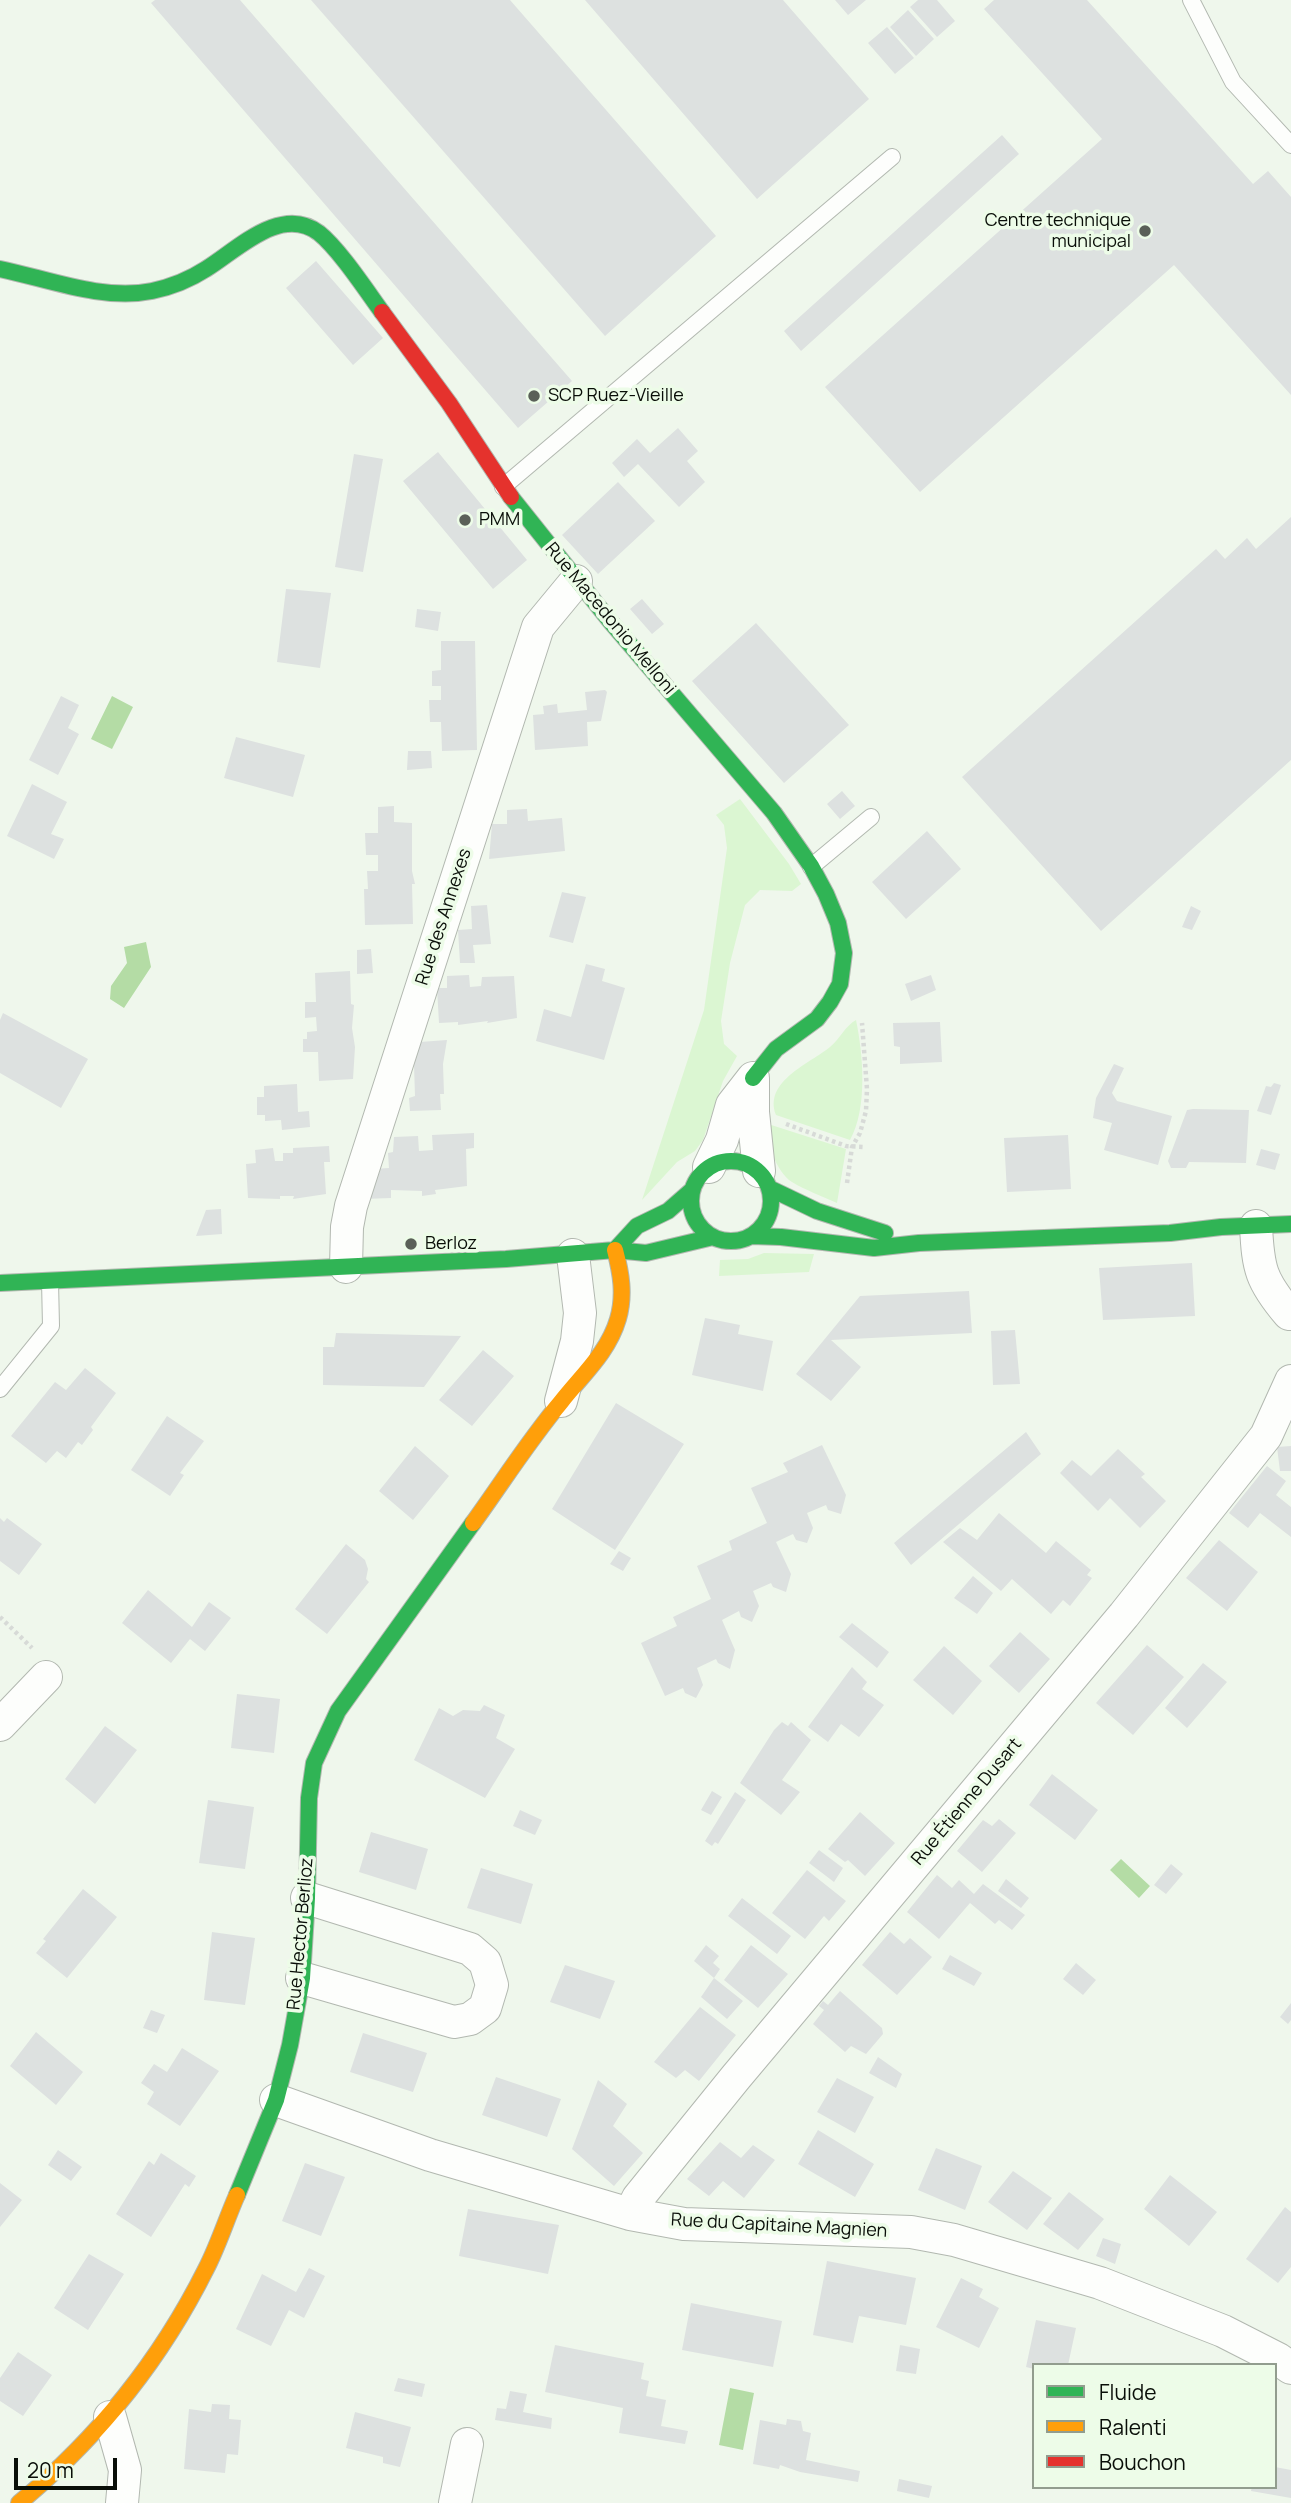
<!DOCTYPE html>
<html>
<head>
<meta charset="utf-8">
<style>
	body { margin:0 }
	#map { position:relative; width:1291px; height:2503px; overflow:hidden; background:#eff7ec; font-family:Manrope,sans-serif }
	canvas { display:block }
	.legend { position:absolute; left:1032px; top:2363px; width:245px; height:126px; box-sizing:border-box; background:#edfce8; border:2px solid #929d8e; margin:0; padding:9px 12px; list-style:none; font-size:21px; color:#090e08 }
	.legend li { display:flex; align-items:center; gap:14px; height:35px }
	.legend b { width:35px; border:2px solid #929d8e }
	.scale { position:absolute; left:14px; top:2458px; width:103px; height:32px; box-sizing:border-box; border:4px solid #090e08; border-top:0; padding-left:9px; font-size:21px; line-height:24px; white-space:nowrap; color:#090e08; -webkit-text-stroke:5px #edfce8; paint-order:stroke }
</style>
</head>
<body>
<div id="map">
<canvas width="1291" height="2503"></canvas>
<ul class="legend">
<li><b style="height:9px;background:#30b455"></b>Fluide</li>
<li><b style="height:9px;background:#ff9f0a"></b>Ralenti</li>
<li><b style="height:9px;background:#e5322d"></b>Bouchon</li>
</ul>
<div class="scale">20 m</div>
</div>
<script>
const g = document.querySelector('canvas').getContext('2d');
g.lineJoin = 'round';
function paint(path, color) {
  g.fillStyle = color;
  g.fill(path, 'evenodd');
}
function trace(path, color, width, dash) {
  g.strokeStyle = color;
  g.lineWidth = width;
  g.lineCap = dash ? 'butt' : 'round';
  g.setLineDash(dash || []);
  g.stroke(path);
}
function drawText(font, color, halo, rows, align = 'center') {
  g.font = font + ' Manrope,sans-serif';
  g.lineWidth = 7;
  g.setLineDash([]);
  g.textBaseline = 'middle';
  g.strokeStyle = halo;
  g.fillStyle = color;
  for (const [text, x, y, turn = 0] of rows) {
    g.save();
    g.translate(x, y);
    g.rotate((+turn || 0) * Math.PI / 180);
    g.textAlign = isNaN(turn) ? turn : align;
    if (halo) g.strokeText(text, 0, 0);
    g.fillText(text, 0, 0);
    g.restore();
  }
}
paint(new Path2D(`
	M 740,799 L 789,864 L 801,884 L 792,891 L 760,890 L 745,905 L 730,963 L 721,1021 L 724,1044 L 737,1056 L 723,1081 L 703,1140 L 695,1151 L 677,1162 L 642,1200 L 704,1010 L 727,848 L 724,825 L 716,815 Z
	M 856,1020 C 863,1054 868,1108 850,1140 L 776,1115 C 763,1081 811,1063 830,1047 C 840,1039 845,1026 856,1020 Z
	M 765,1123 L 846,1149 L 837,1203 C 822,1196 805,1190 792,1182 C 776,1172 766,1140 765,1123 Z
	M 764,1253 L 814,1254 L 809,1272 L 719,1276 L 720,1260 L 748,1259 Z`), '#dbf6d2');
paint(new Path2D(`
	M 112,696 L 133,707 L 112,749 L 91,739 Z
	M 146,942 L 151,967 L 124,1008 L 110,999 L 111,986 L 127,963 L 124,947 Z
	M 1121,1859 L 1150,1886 L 1139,1898 L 1110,1870 Z
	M 730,2388 L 754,2393 L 743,2450 L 719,2445 Z`), '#b4dca5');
paint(new Path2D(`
	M 155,0 L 240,0 L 572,381 L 518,428 L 151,3 Z
	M 311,0 L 510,0 L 716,236 L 605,336 Z
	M 585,0 L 783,0 L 869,99 L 757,199 Z
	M 835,0 L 866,0 L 848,15 Z
	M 918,0 L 937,0 L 955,21 L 937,37 L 910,7 Z
	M 994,0 L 1087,0 L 1253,184 L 1268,171 L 1291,197 L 1291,395 L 1174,265 L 920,492 L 825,387 L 1102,139 L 984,9 Z
	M 908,10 L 934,39 L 916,56 L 890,27 Z
	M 887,27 L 914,58 L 895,74 L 868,43 Z
	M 1002,135 L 1019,154 L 801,351 L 784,331 Z
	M 316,261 L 383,338 L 353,365 L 286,288 Z
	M 678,428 L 698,451 L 687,461 L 705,482 L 679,507 L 638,464 L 624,477 L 612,463 L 637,439 L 650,453 Z
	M 438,452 L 527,560 L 493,589 L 403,481 Z
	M 354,454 L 383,459 L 363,572 L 335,567 Z
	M 618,482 L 655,521 L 598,574 L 562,535 Z
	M 1291,517 L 1291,760 L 1101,931 L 962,777 L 1216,549 L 1225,559 L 1247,538 L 1256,549 Z
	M 286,589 L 331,593 L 320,668 L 277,662 Z
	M 642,599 L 664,624 L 652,634 L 630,609 Z
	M 417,609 L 441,612 L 438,631 L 415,627 Z
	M 756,623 L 849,725 L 784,783 L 692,681 Z
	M 441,641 L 475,641 L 477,750 L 442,751 L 441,722 L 430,722 L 429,700 L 441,700 L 441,686 L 432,686 L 432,671 L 441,670 Z
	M 605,690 L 607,692 L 601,721 L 587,722 L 588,746 L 535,750 L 533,715 L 544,714 L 543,706 L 557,704 L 558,713 L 587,710 L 585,692 Z
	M 61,696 L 79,705 L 68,728 L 79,734 L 58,775 L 29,760 Z
	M 236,737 L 305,755 L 293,797 L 224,778 Z
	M 408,751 L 431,751 L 432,768 L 407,770 Z
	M 32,784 L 67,802 L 51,834 L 64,839 L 54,859 L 7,836 Z
	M 842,791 L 855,806 L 840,819 L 827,804 Z
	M 394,806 L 394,822 L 412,823 L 412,871 L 415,884 L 412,884 L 413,924 L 365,925 L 364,889 L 368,889 L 367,871 L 378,871 L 378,855 L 366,855 L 365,833 L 378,833 L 378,807 Z
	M 527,809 L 528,821 L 562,818 L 565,851 L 489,859 L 492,824 L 507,824 L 507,810 Z
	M 927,831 L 961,869 L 906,919 L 872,882 Z
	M 562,892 L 586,897 L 573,943 L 549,937 Z
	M 487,905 L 491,944 L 473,945 L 475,963 L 460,963 L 458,930 L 472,929 L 471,906 Z
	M 1191,906 L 1201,911 L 1192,930 L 1182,927 Z
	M 371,949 L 373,973 L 357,974 L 357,950 Z
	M 586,964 L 605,969 L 602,981 L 625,988 L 604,1060 L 536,1041 L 544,1009 L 571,1017 Z
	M 350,971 L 351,1004 L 354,1005 L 352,1028 L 355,1047 L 353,1079 L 319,1081 L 318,1052 L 303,1052 L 303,1039 L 307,1039 L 307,1032 L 317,1031 L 316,1017 L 305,1018 L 305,1002 L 316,1002 L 315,973 Z
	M 469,975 L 470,987 L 481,986 L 482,977 L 514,976 L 517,1018 L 487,1023 L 488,1021 L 458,1025 L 458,1022 L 439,1023 L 437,988 L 447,988 L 447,976 Z
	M 931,975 L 936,990 L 911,1001 L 905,984 Z
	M 3,1013 L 88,1059 L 61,1108 L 0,1073 L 0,1020 Z
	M 940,1022 L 942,1062 L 900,1064 L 900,1047 L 894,1046 L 893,1023 Z
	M 447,1040 L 443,1064 L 444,1094 L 440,1094 L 441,1110 L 410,1111 L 409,1098 L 415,1096 L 414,1065 L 420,1042 Z
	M 1114,1064 L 1124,1068 L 1112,1093 L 1117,1101 L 1172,1116 L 1158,1165 L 1104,1150 L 1112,1123 L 1093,1118 L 1096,1098 Z
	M 1274,1083 L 1281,1085 L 1271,1115 L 1257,1111 L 1266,1086 L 1271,1087 Z
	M 297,1084 L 298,1112 L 309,1111 L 310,1127 L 282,1130 L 281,1120 L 265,1121 L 265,1115 L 257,1115 L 257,1097 L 264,1097 L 264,1086 Z
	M 1193,1109 L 1249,1110 L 1246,1163 L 1189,1162 L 1186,1168 L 1171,1168 L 1168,1161 L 1187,1110 Z
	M 474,1133 L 474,1148 L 466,1149 L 467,1186 L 435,1190 L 436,1194 L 422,1196 L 422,1191 L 391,1190 L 391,1198 L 363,1199 L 373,1169 L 389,1168 L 388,1153 L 393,1152 L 394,1137 L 418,1136 L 419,1151 L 433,1150 L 432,1135 Z
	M 1068,1135 L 1071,1189 L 1007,1192 L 1004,1138 Z
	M 329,1146 L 330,1162 L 324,1162 L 326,1194 L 293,1199 L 294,1196 L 280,1196 L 280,1199 L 248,1198 L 246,1164 L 256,1163 L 255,1150 L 273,1148 L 275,1161 L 283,1161 L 283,1153 L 293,1153 L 293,1148 Z
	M 1261,1149 L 1280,1154 L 1275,1170 L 1256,1165 Z
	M 221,1209 L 222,1234 L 196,1236 L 206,1210 Z
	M 1192,1263 L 1195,1316 L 1103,1320 L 1099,1268 Z
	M 969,1291 L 972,1333 L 831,1340 L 861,1367 L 831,1401 L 796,1374 L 860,1296 Z
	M 705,1318 L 740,1325 L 738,1334 L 773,1341 L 763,1391 L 692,1375 Z
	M 1015,1330 L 1020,1384 L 993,1385 L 991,1331 Z
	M 336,1333 L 461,1336 L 424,1387 L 323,1385 L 323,1347 L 334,1347 Z
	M 483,1350 L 514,1376 L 472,1426 L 439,1400 Z
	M 85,1368 L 116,1393 L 91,1427 L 93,1430 L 82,1445 L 78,1442 L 66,1458 L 57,1451 L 46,1463 L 11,1436 L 55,1382 L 66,1390 Z
	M 616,1403 L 684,1444 L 615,1550 L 552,1509 Z
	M 167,1416 L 204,1441 L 180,1473 L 184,1475 L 170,1496 L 131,1470 Z
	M 1026,1432 L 1041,1454 L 911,1565 L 894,1543 Z
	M 822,1445 L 846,1495 L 841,1514 L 828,1510 L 826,1505 L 807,1513 L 813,1528 L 807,1543 L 796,1540 L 793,1534 L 776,1542 L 791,1574 L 786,1592 L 773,1587 L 771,1583 L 753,1591 L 759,1606 L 752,1622 L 741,1617 L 739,1611 L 722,1620 L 735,1650 L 730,1669 L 718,1663 L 716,1659 L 697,1668 L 703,1685 L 696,1698 L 685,1693 L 683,1688 L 665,1696 L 641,1643 L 677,1626 L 673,1617 L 711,1599 L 697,1566 L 732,1550 L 729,1541 L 767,1523 L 751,1488 L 788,1472 L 783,1463 Z
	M 415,1446 L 449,1476 L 413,1520 L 379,1491 Z
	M 1291,1446 L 1291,1471 L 1280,1471 L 1277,1447 Z
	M 1118,1449 L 1145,1474 L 1141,1477 L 1166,1501 L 1140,1528 L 1110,1498 L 1098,1511 L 1060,1473 L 1072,1460 L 1091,1476 Z
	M 1267,1466 L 1286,1481 L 1276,1495 L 1291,1507 L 1291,1537 L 1260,1513 L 1248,1528 L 1229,1513 Z
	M 999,1513 L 1046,1553 L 1056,1541 L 1091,1570 L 1087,1575 L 1092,1578 L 1070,1606 L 1063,1600 L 1051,1614 L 1012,1579 L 1001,1591 L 943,1542 L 960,1528 L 977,1540 Z
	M 0,1518 L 4,1522 L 7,1518 L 42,1544 L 19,1575 L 0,1561 Z
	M 1219,1540 L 1258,1572 L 1227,1611 L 1186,1578 Z
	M 346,1544 L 365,1560 L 368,1569 L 366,1579 L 369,1582 L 327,1634 L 295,1609 Z
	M 619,1551 L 631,1558 L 623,1571 L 610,1564 Z
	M 973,1576 L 993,1593 L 977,1614 L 954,1598 Z
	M 148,1590 L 192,1627 L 209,1602 L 231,1618 L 205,1651 L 190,1639 L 171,1663 L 122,1623 Z
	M 852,1623 L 889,1652 L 877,1668 L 839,1637 Z
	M 1020,1632 L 1050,1659 L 1019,1693 L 989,1666 Z
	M 1147,1645 L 1184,1677 L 1133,1735 L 1096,1703 Z
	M 944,1646 L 982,1681 L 953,1715 L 913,1680 Z
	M 1203,1663 L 1227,1682 L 1187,1728 L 1165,1708 Z
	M 852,1667 L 867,1682 L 862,1689 L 884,1705 L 859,1737 L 841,1724 L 828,1742 L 808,1727 Z
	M 237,1694 L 280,1699 L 274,1753 L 231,1748 Z
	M 484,1705 L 505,1715 L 496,1738 L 515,1749 L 485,1798 L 414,1760 L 439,1708 L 453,1716 L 463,1710 L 480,1711 Z
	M 782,1722 L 788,1726 L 791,1722 L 811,1740 L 782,1780 L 800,1792 L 781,1815 L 740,1783 L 774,1730 Z
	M 105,1726 L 137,1750 L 95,1804 L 65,1779 Z
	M 1052,1774 L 1098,1810 L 1075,1840 L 1029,1805 Z
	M 712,1791 L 722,1797 L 711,1815 L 701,1810 Z
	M 735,1792 L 746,1800 L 718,1844 L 715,1842 L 712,1846 L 705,1841 Z
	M 208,1800 L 254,1807 L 245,1869 L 199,1863 Z
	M 520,1810 L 542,1820 L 535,1835 L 513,1826 Z
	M 860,1812 L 895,1843 L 865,1876 L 848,1860 L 845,1862 L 828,1849 Z
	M 999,1819 L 1016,1833 L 982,1872 L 957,1851 L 983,1820 L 992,1826 Z
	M 371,1832 L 428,1849 L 416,1890 L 359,1872 Z
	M 819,1850 L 843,1868 L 834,1882 L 809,1863 Z
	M 1171,1864 L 1183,1874 L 1166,1894 L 1154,1885 Z
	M 481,1868 L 533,1884 L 521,1924 L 467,1908 Z
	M 807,1870 L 846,1901 L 829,1921 L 824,1916 L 805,1939 L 772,1913 Z
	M 937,1875 L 952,1888 L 959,1880 L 974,1894 L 983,1884 L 1025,1915 L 1012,1930 L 999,1920 L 995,1924 L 970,1903 L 939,1939 L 907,1912 Z
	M 1006,1879 L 1029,1898 L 1021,1908 L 998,1891 Z
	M 83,1889 L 117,1917 L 67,1978 L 36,1953 L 46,1941 L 43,1939 Z
	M 742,1898 L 791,1936 L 777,1954 L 728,1916 Z
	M 212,1932 L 255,1938 L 245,2005 L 204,2000 Z
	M 890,1932 L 904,1944 L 910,1938 L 932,1957 L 897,1995 L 862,1965 Z
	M 706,1945 L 719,1956 L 713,1963 L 720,1969 L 714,1978 L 694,1961 Z
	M 751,1945 L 788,1974 L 758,2008 L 724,1980 Z
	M 950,1955 L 982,1973 L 974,1986 L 942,1969 Z
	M 1076,1963 L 1096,1980 L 1083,1995 L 1063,1979 Z
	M 565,1965 L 615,1981 L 600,2019 L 550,2002 Z
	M 714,1978 L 743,2001 L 727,2019 L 701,1997 Z
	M 840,1991 L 882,2028 L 883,2034 L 866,2054 L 851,2046 L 845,2052 L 813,2024 L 824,2010 L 819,2006 L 823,2001 L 828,2005 Z
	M 1291,2003 L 1291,2020 L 1288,2024 L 1280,2017 Z
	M 700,2007 L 736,2035 L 699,2081 L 685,2070 L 676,2078 L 654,2062 Z
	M 151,2010 L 165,2015 L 157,2033 L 143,2028 Z
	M 36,2032 L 83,2072 L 56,2105 L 10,2066 Z
	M 363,2033 L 427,2053 L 413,2092 L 350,2072 Z
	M 182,2048 L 219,2071 L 180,2126 L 147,2104 L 154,2092 L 141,2083 L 154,2064 L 167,2072 Z
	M 878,2057 L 902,2074 L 896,2088 L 869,2073 Z
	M 496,2077 L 561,2099 L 547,2137 L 482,2115 Z
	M 837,2078 L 874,2097 L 855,2133 L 817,2112 Z
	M 598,2080 L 627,2104 L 613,2126 L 643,2153 L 614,2186 L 572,2149 Z
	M 818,2130 L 874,2164 L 855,2197 L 798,2164 Z
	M 720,2142 L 741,2158 L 753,2145 L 775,2160 L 744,2198 L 723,2181 L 709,2196 L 687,2179 Z
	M 936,2148 L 982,2166 L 965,2210 L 918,2190 Z
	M 58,2150 L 82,2167 L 71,2181 L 48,2165 Z
	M 161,2153 L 196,2176 L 189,2187 L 185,2184 L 151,2237 L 116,2214 L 149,2161 L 154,2165 Z
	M 305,2163 L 345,2177 L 321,2236 L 282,2221 Z
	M 1013,2171 L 1052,2198 L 1027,2230 L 988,2202 Z
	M 1170,2175 L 1217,2212 L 1189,2246 L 1144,2209 Z
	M 0,2183 L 22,2200 L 0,2227 Z
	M 1069,2192 L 1104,2219 L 1078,2250 L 1043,2224 Z
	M 1285,2207 L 1291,2212 L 1291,2267 L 1278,2283 L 1246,2259 Z
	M 468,2209 L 559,2225 L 548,2274 L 459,2256 Z
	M 1103,2238 L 1121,2244 L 1115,2264 L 1096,2256 Z
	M 89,2254 L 124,2274 L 88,2330 L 54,2308 Z
	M 827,2261 L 916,2278 L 906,2325 L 859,2316 L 853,2343 L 813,2335 Z
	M 309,2268 L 325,2276 L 304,2318 L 289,2310 L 271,2346 L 236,2329 L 262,2274 L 296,2292 Z
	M 961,2278 L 983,2289 L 979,2297 L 999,2308 L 979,2348 L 936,2327 Z
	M 691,2303 L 782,2321 L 773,2367 L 682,2350 Z
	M 1036,2320 L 1076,2328 L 1068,2365 L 1034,2365 L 1034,2369 L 1026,2367 Z
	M 555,2345 L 644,2363 L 641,2379 L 649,2381 L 646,2396 L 666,2400 L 661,2426 L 688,2431 L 685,2444 L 619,2433 L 623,2408 L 545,2392 Z
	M 900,2345 L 920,2349 L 916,2374 L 896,2371 Z
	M 18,2352 L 52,2375 L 23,2416 L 0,2401 L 0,2378 Z
	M 398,2378 L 425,2384 L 422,2397 L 394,2391 Z
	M 510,2391 L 527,2394 L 523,2412 L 552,2418 L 551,2429 L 495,2420 L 497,2408 L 506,2409 Z
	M 212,2404 L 230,2405 L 229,2419 L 241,2420 L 238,2455 L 227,2454 L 225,2473 L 184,2469 L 189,2409 L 211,2412 Z
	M 355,2412 L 411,2427 L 400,2467 L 383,2463 L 383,2457 L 346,2448 Z
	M 787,2419 L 801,2421 L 803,2431 L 811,2433 L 806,2460 L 860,2471 L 858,2482 L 800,2472 L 780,2465 L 779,2469 L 753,2464 L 760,2420 L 786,2425 Z
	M 1275,2467 L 1291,2470 L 1291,2498 L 1251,2491 L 1252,2487 L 1275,2487 Z
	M 899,2479 L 932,2486 L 929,2498 L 897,2491 Z`), '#dde1e0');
const lane = new Path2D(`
	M 1191,0 L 1233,82 L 1291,145
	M 503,487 L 892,157
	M 811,867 L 871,817
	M 0,1389 L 51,1326 L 50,1281`);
const street = new Path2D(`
	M 709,1167 L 722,1140 L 732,1105 L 753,1078 L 753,1112 L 759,1171
	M 1256,1226 C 1258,1269 1261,1281 1289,1314 L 1291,1307
	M 346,1267 L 347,1227 L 351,1206 L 538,627 L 576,581
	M 561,1401 L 577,1341 L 580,1313 L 573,1255
	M 0,1725 L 46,1677
	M 302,1978 L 454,2022 L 470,2019 L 485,2008 L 492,1985 L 485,1962 L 470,1949 L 307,1898
	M 276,2100 L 430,2155 L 630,2214 L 684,2224 L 911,2232 L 954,2240 L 1100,2283 L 1223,2331 L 1278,2359 L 1291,2368
	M 630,2214 L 638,2198 L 736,2077 L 1124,1615 L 1266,1436 L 1291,1381
	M 110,2417 L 125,2470 L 122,2503
	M 455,2503 L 467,2444`);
const fast = new Path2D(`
	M 0,269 C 48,279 103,301 152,291 C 171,287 189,280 206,269 C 237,250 281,204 319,233 C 339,249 366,290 382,312
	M 511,497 L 610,621 L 774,813 L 811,866 L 826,894 L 838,923 L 844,953 L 840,984 L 830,1002 L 817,1019 L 776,1049 L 753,1078
	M691 1201a40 40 0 1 1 80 0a40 40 0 1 1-80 0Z
	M 769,1188 L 817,1211 L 885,1233
	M 751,1236 L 781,1237 L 874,1248 L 919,1243 L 1170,1233 L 1221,1227 L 1291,1224
	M 615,1250 L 637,1226 L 668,1211 L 692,1190
	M 0,1283 L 506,1259 L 615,1250 L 646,1253 L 713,1237
	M 237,2195 L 276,2100 L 290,2045 L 302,1978 L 307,1898 L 309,1798 L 314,1763 L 338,1711 L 473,1523`);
const slow = new Path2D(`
	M 473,1523 C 502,1483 529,1440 561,1402 C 582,1375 608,1353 618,1319 C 625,1295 621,1273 615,1250
	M 19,2503 C 98,2438 160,2361 206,2269 C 218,2246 226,2220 237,2195`);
const jam = new Path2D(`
	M 382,312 L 449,403 L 511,497`);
trace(lane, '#b2b8b0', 18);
trace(street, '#b2b8b0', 34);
trace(fast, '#b2b8b0', 18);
trace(slow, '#b2b8b0', 18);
trace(jam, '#b2b8b0', 18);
trace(new Path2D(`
	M 786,1124 L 846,1146 L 863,1147
	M 847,1183 L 852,1147 L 860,1133 L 866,1111 L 867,1089 L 862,1023
	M 0,1617 L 32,1648`), '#d7dad7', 4.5, [3.5, 3.5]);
trace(lane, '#fdfefc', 16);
trace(street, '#fdfefc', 32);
trace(fast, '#30b455', 16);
trace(slow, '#ff9f0a', 16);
trace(jam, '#e5322d', 16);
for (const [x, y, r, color] of [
	[1145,231,7,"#5a6058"],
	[534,396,7,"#5a6058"],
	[465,520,7,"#5a6058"],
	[411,1244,7,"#5a6058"]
]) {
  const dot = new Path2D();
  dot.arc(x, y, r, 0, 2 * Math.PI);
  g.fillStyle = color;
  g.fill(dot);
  trace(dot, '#edfce8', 2.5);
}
drawText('18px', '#090e08', '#edfce8', [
	["Centre technique",1131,221,"right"],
	["municipal",1131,242,"right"],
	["SCP Ruez-Vieille",548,396],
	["PMM",479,520],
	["Berloz",425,1244]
], 'left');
drawText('18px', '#090e08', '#edfce8', [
	["Rue Macedonio Melloni",610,619,50],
	["Rue des Annexes",444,917,-72],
	["Rue Étienne Dusart",967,1802,-50],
	["Rue Hector Berlioz",301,1934,-85],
	["Rue du Capitaine Magnien",779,2226,3]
]);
</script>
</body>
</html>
